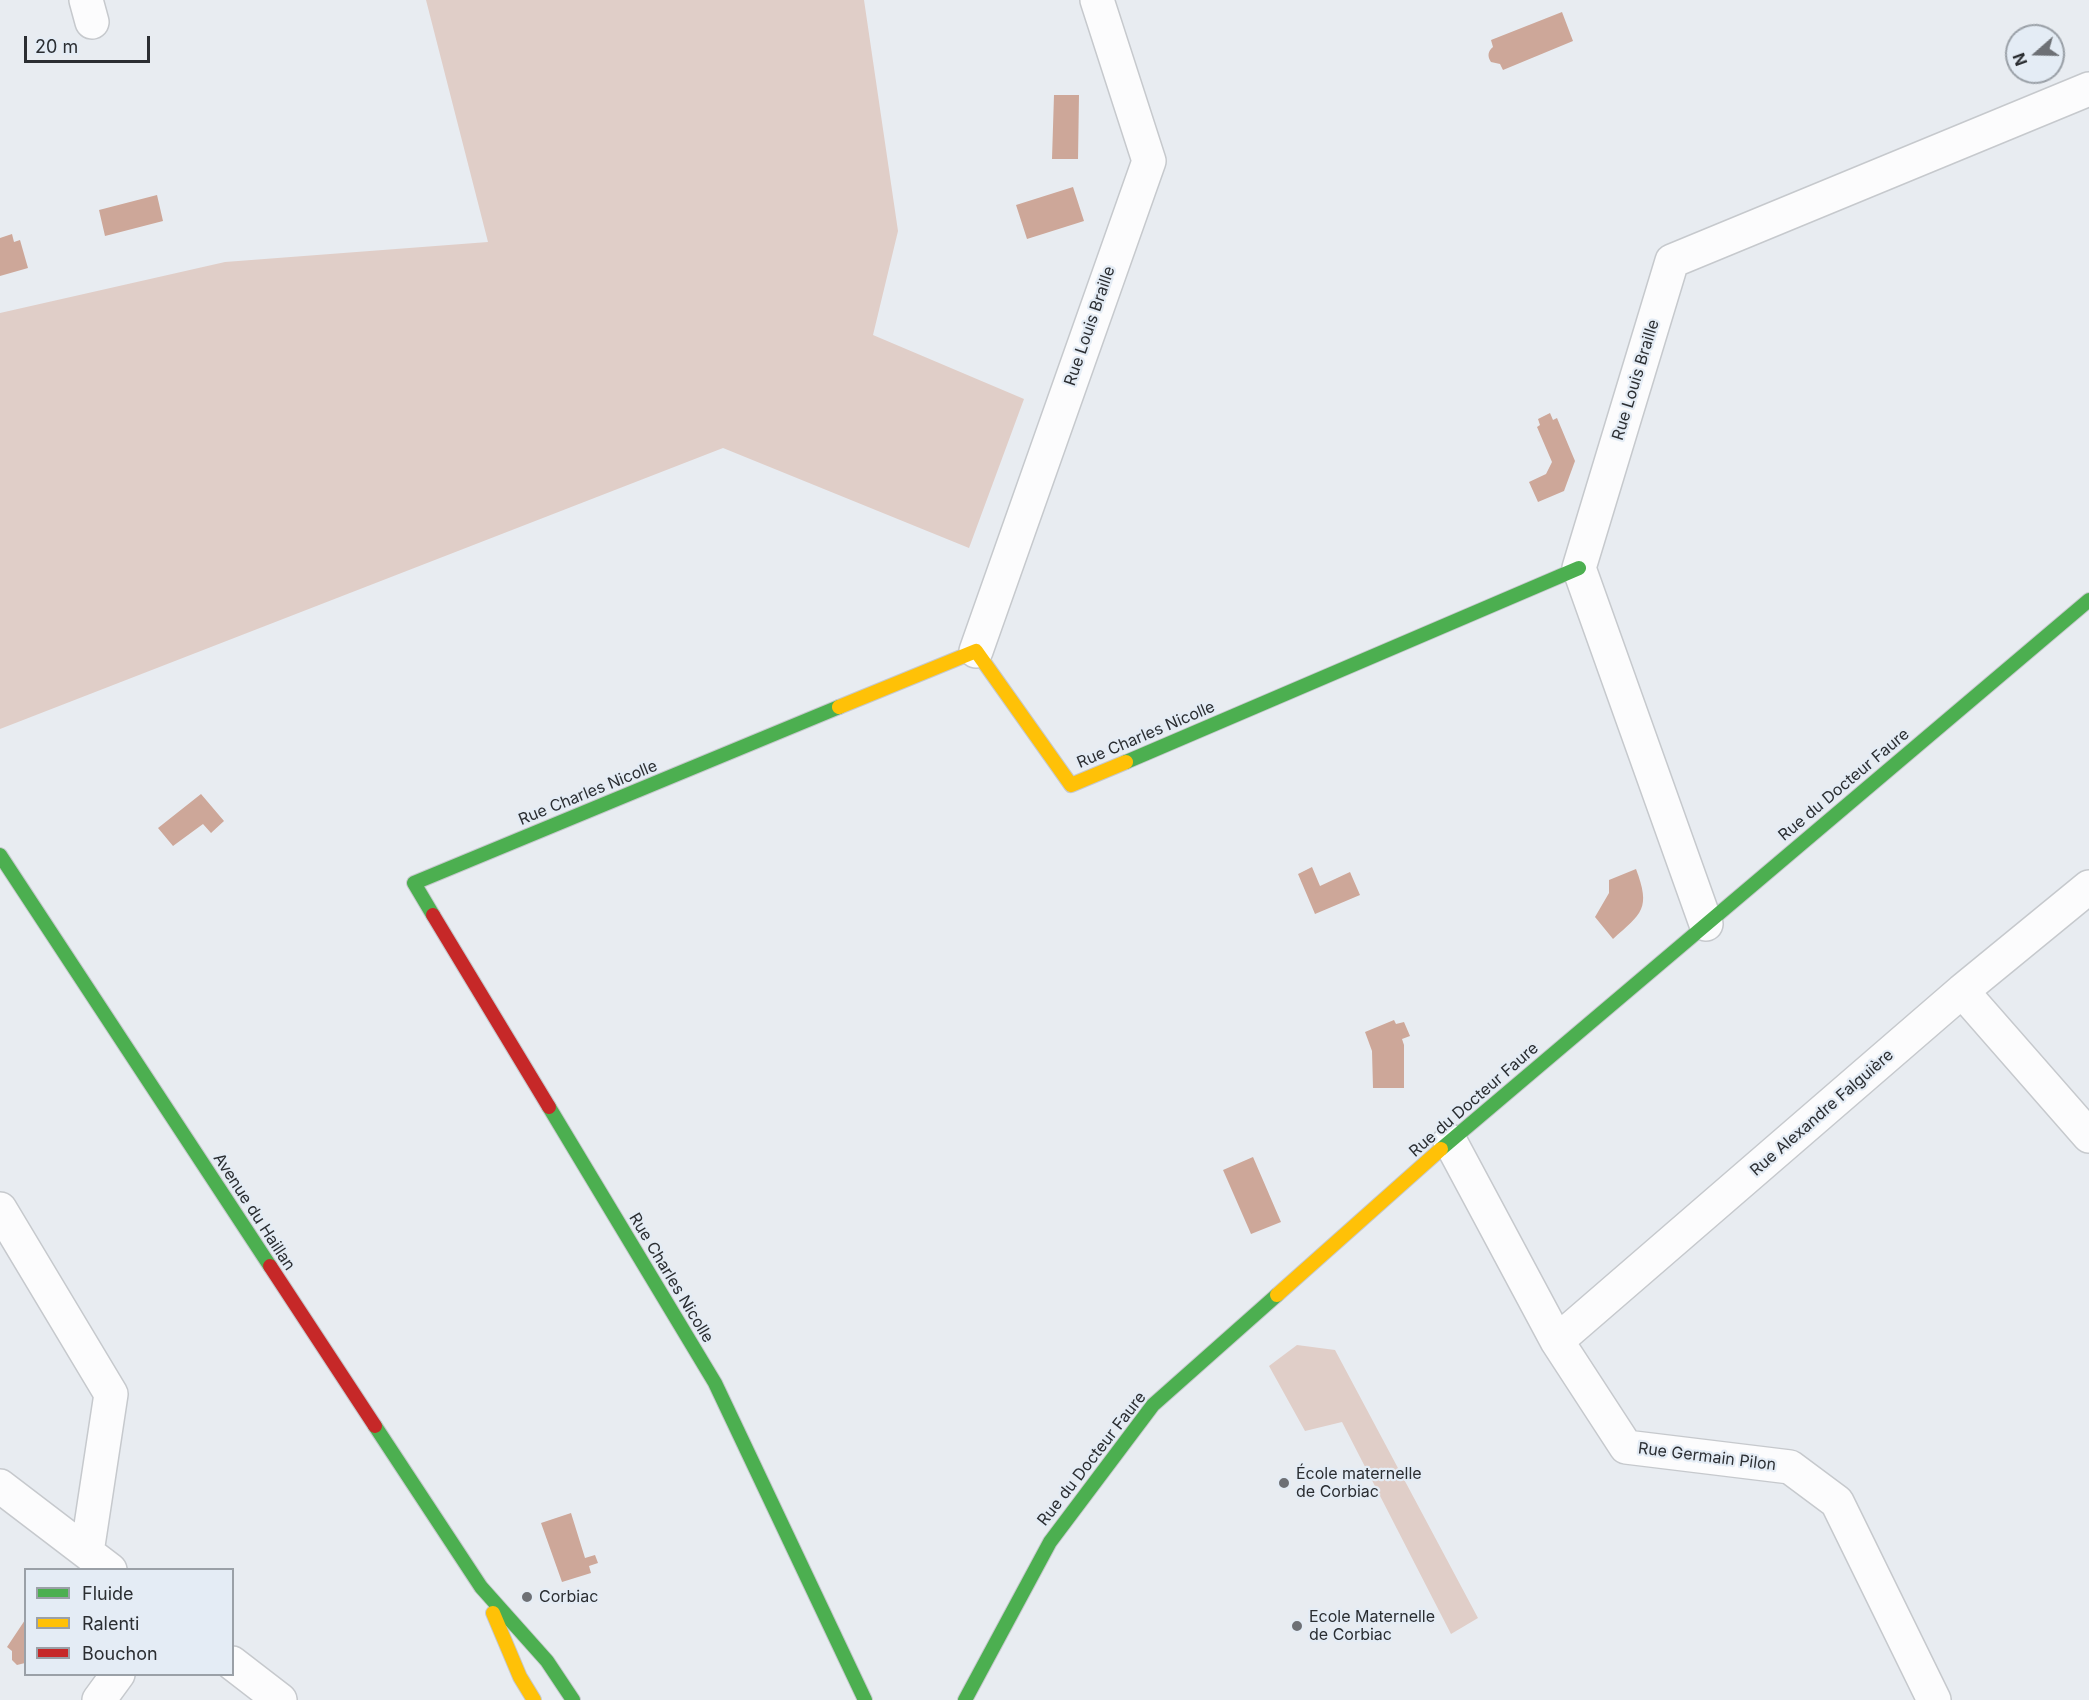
<!DOCTYPE html>
<html>
<head>
<meta charset="utf-8">
<style>
	body { margin:0 }
	#map { position:relative; width:2089px; height:1700px; overflow:hidden; background:#e8ecf1; font-family:Inter,sans-serif }
	canvas { display:block }
	.legend { position:absolute; left:24px; top:1568px; width:210px; height:108px; box-sizing:border-box; background:#e4ecf5; border:2px solid #9aa0a7; margin:0; padding:8px 10px; list-style:none; font-size:18px; color:#2b2e32 }
	.legend li { display:flex; align-items:center; gap:12px; height:30px }
	.legend b { width:30px; border:2px solid #9aa0a7 }
	.north { position:absolute; left:2005px; top:24px; width:60px; height:60px; box-sizing:border-box; background:#e4ecf5; border:2px solid #9aa0a7; border-radius:50%; rotate:250deg; font-size:16px; font-weight:700; line-height:24px; text-align:center; color:#2b2e32 }
	.north::after { content:''; display:block; margin:auto; width:21px; height:27px; background:#6d7075; clip-path:polygon(50% 0,100% 100%,50% 72%,0 100%) }
	.scale { position:absolute; left:24px; top:36px; width:126px; height:27px; box-sizing:border-box; border:3px solid #2b2e32; border-top:0; padding-left:8px; font-size:18px; line-height:21px; white-space:nowrap; color:#2b2e32; -webkit-text-stroke:4px #e4ecf5; paint-order:stroke }
</style>
</head>
<body>
<div id="map">
<canvas width="2089" height="1700"></canvas>
<ul class="legend">
<li><b style="height:8px;background:#4caf50"></b>Fluide</li>
<li><b style="height:8px;background:#ffc107"></b>Ralenti</li>
<li><b style="height:8px;background:#c62828"></b>Bouchon</li>
</ul>
<div class="north">N</div>
<div class="scale">20 m</div>
</div>
<script>
const g = document.querySelector('canvas').getContext('2d');
g.lineJoin = 'round';
function paint(path, color) {
  g.fillStyle = color;
  g.fill(path, 'evenodd');
}
function trace(path, color, width, dash) {
  g.strokeStyle = color;
  g.lineWidth = width;
  g.lineCap = dash ? 'butt' : 'round';
  g.setLineDash(dash || []);
  g.stroke(path);
}
function drawText(font, color, halo, rows, align = 'center') {
  g.font = font + ' Inter,sans-serif';
  g.lineWidth = 4.5;
  g.setLineDash([]);
  g.textBaseline = 'middle';
  g.strokeStyle = halo;
  g.fillStyle = color;
  for (const [text, x, y, turn = 0] of rows) {
    g.save();
    g.translate(x, y);
    g.rotate((+turn || 0) * Math.PI / 180);
    g.textAlign = isNaN(turn) ? turn : align;
    if (halo) g.strokeText(text, 0, 0);
    g.fillText(text, 0, 0);
    g.restore();
  }
}
paint(new Path2D(`
	M 426,0 L 864,0 L 898,231 L 873,335 L 1024,399 L 969,548 L 723,448 L 0,729 L 0,313 L 225,262 L 488,242 Z
	M 1297,1345 L 1335,1350 L 1478,1618 L 1451,1634 L 1342,1422 L 1305,1431 L 1269,1366 Z`), '#e0cec8');
paint(new Path2D(`
	M 1562,12 L 1573,41 L 1503,70 L 1500,64 L 1491,62 C 1487,56 1488,51 1493,47 L 1491,40 Z
	M 1054,95 L 1079,95 L 1078,159 L 1052,159 Z
	M 1073,187 L 1084,221 L 1027,239 L 1016,205 Z
	M 157,195 L 163,221 L 105,236 L 99,210 Z
	M 12,234 L 14,242 L 20,240 L 28,268 L 0,276 L 0,238 Z
	M 1550,413 L 1553,420 L 1557,418 L 1575,461 L 1564,491 L 1538,502 L 1529,482 L 1546,474 L 1552,462 L 1537,427 L 1540,425 L 1538,419 Z
	M 201,794 L 224,821 L 211,833 L 203,824 L 173,846 L 158,828 Z
	M 1312,867 L 1320,886 L 1350,872 L 1360,895 L 1315,914 L 1298,874 Z
	M 1636,869 C 1651,909 1642,913 1613,939 L 1595,917 L 1609,893 L 1609,880 Z
	M 1394,1020 L 1396,1024 L 1404,1022 L 1410,1036 L 1402,1039 L 1404,1045 L 1404,1088 L 1373,1088 L 1372,1051 L 1365,1032 Z
	M 1253,1157 L 1281,1222 L 1251,1234 L 1223,1170 Z
	M 571,1513 L 585,1558 L 595,1555 L 598,1563 L 589,1566 L 591,1573 L 562,1582 L 541,1523 Z
	M 25,1620 L 25,1663 L 17,1665 L 12,1660 L 12,1651 L 7,1647 Z`), '#cda799');
const street = new Path2D(`
	M 86,0 L 92,22
	M 976,651 L 1149,161 L 1097,0
	M 1706,924 L 1579,568 L 1672,261 L 2089,89
	M 1962,991 L 2089,1136
	M 1450,1141 L 1557,1341 L 1626,1447 L 1790,1467 L 1837,1502 L 1934,1700
	M 0,1209 L 111,1394 L 87,1552
	M 1557,1341 L 1962,991 L 2089,887
	M 0,1486 L 110,1570
	M 232,1663 L 280,1700
	M 99,1700 L 118,1674`);
const fast = new Path2D(`
	M 1126,762 L 1579,568
	M 0,855 L 270,1266
	M 433,915 L 414,883 L 839,707
	M 549,1107 L 715,1383 L 865,1700
	M 1441,1149 L 2089,600
	M 375,1426 L 481,1587 L 547,1661 L 573,1700
	M 965,1700 L 1050,1542 L 1153,1405 L 1277,1295`);
const slow = new Path2D(`
	M 839,707 L 976,651 L 1071,785 L 1126,762
	M 1277,1295 L 1441,1149
	M 493,1613 L 520,1677 L 534,1700`);
const jam = new Path2D(`
	M 433,915 L 549,1107
	M 270,1266 L 375,1426`);
trace(street, '#c6c9cd', 36);
trace(fast, '#c6c9cd', 16);
trace(slow, '#c6c9cd', 16);
trace(jam, '#c6c9cd', 16);
trace(street, '#fcfcfd', 33);
trace(fast, '#4caf50', 14);
trace(slow, '#ffc107', 14);
trace(jam, '#c62828', 14);
for (const [x, y, r, color] of [
	[1284,1483,6,"#6d7075"],
	[527,1597,6,"#6d7075"],
	[1297,1626,6,"#6d7075"]
]) {
  const dot = new Path2D();
  dot.arc(x, y, r, 0, 2 * Math.PI);
  g.fillStyle = color;
  g.fill(dot);
  trace(dot, '#e4ecf5', 2);
}
drawText('16px', '#2b2e32', '#e4ecf5', [
	["Rue Louis Braille",1090,326,-71],
	["Rue Louis Braille",1636,380,-73],
	["Rue Charles Nicolle",1146,735,-23],
	["Rue du Docteur Faure",1844,785,-40],
	["Rue Charles Nicolle",588,793,-22],
	["Rue du Docteur Faure",1474,1100,-41],
	["Rue Alexandre Falguière",1822,1113,-41],
	["Avenue du Haillan",254,1212,57],
	["Rue Charles Nicolle",671,1278,59],
	["Rue Germain Pilon",1707,1457,7],
	["Rue du Docteur Faure",1092,1459,-52]
]);
drawText('16px', '#2b2e32', '#e4ecf5', [
	["École maternelle",1296,1474],
	["de Corbiac",1296,1492],
	["Corbiac",539,1597],
	["Ecole Maternelle",1309,1617],
	["de Corbiac",1309,1635]
], 'left');
</script>
</body>
</html>
